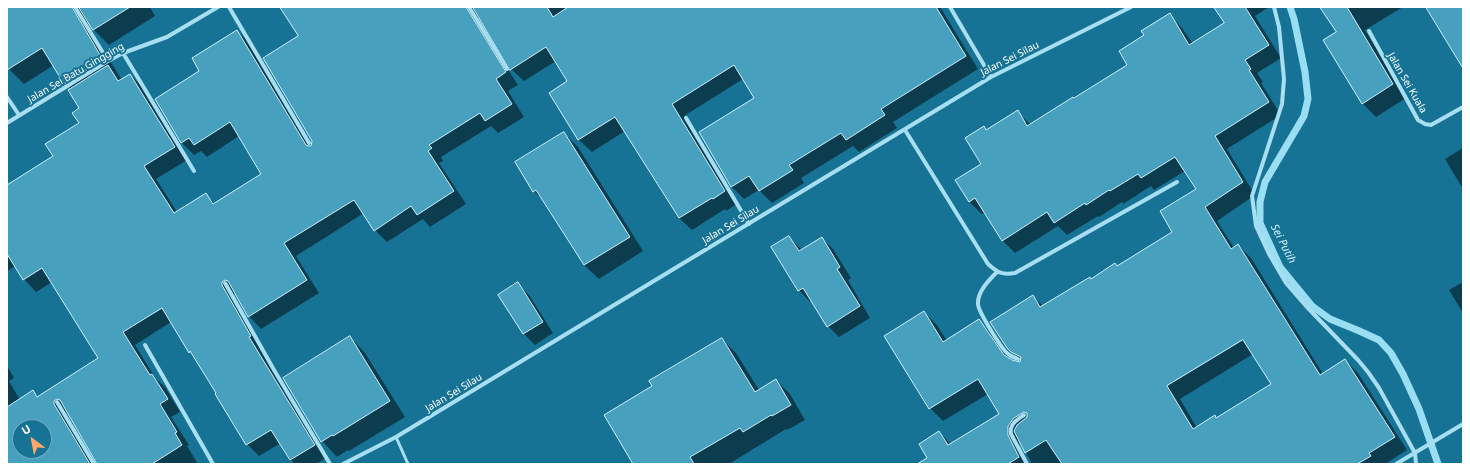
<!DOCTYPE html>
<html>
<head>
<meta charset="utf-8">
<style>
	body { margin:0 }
	#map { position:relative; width:1470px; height:471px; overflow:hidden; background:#177395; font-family:"Noto Sans",sans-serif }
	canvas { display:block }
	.frame { position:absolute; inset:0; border:8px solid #fff; pointer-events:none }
	.north { position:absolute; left:12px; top:419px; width:40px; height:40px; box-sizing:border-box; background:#177395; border:1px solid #74abbf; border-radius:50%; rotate:328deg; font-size:11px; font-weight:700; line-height:16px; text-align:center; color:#fff }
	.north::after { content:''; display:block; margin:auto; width:14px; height:18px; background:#ffa768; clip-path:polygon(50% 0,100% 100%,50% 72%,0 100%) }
</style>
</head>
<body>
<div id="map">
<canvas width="1470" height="471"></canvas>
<div class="frame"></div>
<div class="north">U</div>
</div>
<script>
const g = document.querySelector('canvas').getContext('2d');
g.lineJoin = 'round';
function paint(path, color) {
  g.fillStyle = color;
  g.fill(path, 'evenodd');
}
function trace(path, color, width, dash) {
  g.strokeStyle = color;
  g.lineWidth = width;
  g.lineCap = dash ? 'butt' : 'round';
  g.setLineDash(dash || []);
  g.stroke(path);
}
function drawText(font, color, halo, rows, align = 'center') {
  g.font = font + ' "Noto Sans",sans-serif';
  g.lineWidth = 4;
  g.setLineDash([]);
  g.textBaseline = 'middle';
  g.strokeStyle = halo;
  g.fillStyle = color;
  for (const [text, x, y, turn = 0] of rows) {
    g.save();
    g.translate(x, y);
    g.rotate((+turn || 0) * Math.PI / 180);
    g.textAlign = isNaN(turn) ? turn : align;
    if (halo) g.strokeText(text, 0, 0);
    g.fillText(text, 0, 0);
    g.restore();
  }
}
paint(new Path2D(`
	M 7,7 L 150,7 L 155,16 L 109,45 L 94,30 L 87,18 L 87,25 L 122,80 L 130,75 L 143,87 L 187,160 L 156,179 L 177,212 L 206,194 L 215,204 L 263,174 L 239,136 L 207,157 L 201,151 L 194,155 L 182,143 L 156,99 L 201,71 L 237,31 L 250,43 L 311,147 L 313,145 L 300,37 L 281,7 L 940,7 L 978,69 L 893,122 L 897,128 L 859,152 L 853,146 L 801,178 L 804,183 L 772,203 L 759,190 L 744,199 L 732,187 L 700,133 L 755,98 L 743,79 L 684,116 L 737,204 L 726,211 L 725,209 L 692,230 L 679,218 L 625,131 L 592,152 L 579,140 L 550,93 L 569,81 L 556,61 L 524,81 L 511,69 L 480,16 L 478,18 L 478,22 L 518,85 L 508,91 L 524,117 L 498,133 L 491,126 L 441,157 L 443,161 L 439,163 L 466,204 L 430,227 L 423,219 L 387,242 L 375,230 L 364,213 L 296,256 L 319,293 L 261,329 L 249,316 L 236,293 L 234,294 L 234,298 L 326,458 L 316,464 L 295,464 L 291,460 L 281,443 L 259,456 L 247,444 L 218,393 L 196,358 L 190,352 L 171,322 L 135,345 L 156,379 L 165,387 L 180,412 L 171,417 L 189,445 L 187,446 L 198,464 L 101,464 L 68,411 L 66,413 L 94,464 L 7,464 L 7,366 L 14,378 L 9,381 L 20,400 L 33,392 L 38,397 L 100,359 L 52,282 L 36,292 L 24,279 L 16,266 L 7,271 L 7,186 L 54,157 L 80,123 L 81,108 L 71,89 L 65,83 L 54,65 L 24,84 L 9,69 L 7,66 ZM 20,427 L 44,427 L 44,451 L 20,451 Z
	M 1216,7 L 1269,7 L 1255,16 L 1281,58 L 1257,73 L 1263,82 L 1261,83 L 1281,115 L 1227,149 L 1255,195 L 1217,221 L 1234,248 L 1238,245 L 1251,258 L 1323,374 L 1345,360 L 1358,373 L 1407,450 L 1385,464 L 1031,464 L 1031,462 L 1019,439 L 1020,449 L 1028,464 L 932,464 L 939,432 L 951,444 L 1000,414 L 988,394 L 943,421 L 930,408 L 885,336 L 924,312 L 937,325 L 947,341 L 979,321 L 992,334 L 1011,361 L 1021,363 L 1021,361 L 1008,347 L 1033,296 L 1043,306 L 1091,280 L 1118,267 L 1174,232 L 1197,189 L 1185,171 L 1154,190 L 1151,186 L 1123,204 L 1122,202 L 1099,217 L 1098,216 L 1067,235 L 1058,226 L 1015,253 L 1002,240 L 985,213 L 982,214 L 969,202 L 983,164 L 984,127 L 987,131 L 1017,112 L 1030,124 L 1129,65 L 1146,35 L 1170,15 L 1182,28 L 1193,44 L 1225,23 ZM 1253,354 L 1272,385 L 1217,419 L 1197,428 L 1180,399 Z
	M 1322,7 L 1403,7 L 1365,30 L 1406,98 L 1376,117 L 1362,103 L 1337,32 Z
	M 564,133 L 578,147 L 643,251 L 599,279 L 584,265 L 545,202 L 534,191 Z
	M 1463,148 L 1463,189 L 1445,159 Z
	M 789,237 L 802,250 L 822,238 L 833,249 L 851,278 L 848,280 L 870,318 L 839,337 L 828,326 L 812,300 L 810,302 L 799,290 L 773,248 Z
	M 1463,282 L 1463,313 L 1449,290 Z
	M 518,284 L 529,295 L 553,333 L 535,345 L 524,334 L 499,295 Z
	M 350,337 L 365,353 L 405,417 L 349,451 L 348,450 L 337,457 L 322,441 Z
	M 722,339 L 736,353 L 759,390 L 776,380 L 790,394 L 805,420 L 787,430 L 786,429 L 729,464 L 635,464 L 654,386 Z`), '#0007');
trace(new Path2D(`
	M 1290,7 L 1294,19 L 1305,72 L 1308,99 L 1304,116 L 1265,182 L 1260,202 L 1260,223 L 1280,267 L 1312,306 L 1330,319 L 1357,330 L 1379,340 L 1391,353 L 1403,374 L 1419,409 L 1438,464`), '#9adef3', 7);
const building = new Path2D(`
	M 7,7 L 72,7 L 103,60 L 64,84 L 42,48 L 7,70 Z
	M 79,7 L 130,7 L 93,30 Z
	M 280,7 L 466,7 L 506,72 L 496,79 L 512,104 L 485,121 L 480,113 L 429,145 L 432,148 L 428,151 L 454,191 L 417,215 L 411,206 L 374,231 L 354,200 L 284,243 L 307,280 L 248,317 L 228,281 L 225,280 L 222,282 L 222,285 L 251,336 L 249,337 L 315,445 L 290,460 L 271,430 L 246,445 L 215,394 L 216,393 L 190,351 L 189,353 L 162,308 L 123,332 L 150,375 L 152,374 L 168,399 L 160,404 L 177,432 L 175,433 L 182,445 L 152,464 L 97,464 L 60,400 L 57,399 L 54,401 L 54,404 L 90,464 L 7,464 L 7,407 L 33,390 L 37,397 L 98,358 L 42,268 L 23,280 L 7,254 L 7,185 L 53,156 L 45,144 L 79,123 L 72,113 L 79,108 L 68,90 L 108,65 L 118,81 L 130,74 L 175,147 L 144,166 L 174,213 L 206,193 L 213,204 L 261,174 L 230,122 L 194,145 L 189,138 L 181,143 L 155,99 L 199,71 L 192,58 L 237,30 L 306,145 L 309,146 L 311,146 L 312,141 L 263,58 L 298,36 ZM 20,427 L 44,427 L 44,451 L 20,451 Z
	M 473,7 L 547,7 L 553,17 L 568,7 L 936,7 L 966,56 L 881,109 L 885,115 L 846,140 L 841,133 L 789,165 L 793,170 L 759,191 L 749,176 L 731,187 L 699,132 L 754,98 L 734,65 L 672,104 L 725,191 L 713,199 L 712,198 L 679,218 L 615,117 L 578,140 L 549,93 L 567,81 L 546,47 L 510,70 Z
	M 1214,7 L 1245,7 L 1269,45 L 1245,60 L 1251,69 L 1249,70 L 1269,102 L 1215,136 L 1243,182 L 1205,207 L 1231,249 L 1238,244 L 1320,375 L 1345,359 L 1395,437 L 1369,453 L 1371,456 L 1357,464 L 1062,464 L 1046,440 L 1025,453 L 1014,431 L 1017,425 L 1027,417 L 1027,413 L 1024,412 L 1014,418 L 1008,426 L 1008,435 L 1019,457 L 1008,464 L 917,464 L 927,458 L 919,444 L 939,431 L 948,445 L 999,414 L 978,379 L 929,409 L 884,336 L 924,311 L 943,342 L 979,319 L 1004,355 L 1012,360 L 1020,362 L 1021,357 L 1011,352 L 1007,348 L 990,322 L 1033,295 L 1040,307 L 1090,277 L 1091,279 L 1115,263 L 1117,266 L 1172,232 L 1160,211 L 1196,189 L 1175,157 L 1141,178 L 1138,174 L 1110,191 L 1109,190 L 1086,205 L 1085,203 L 1054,223 L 1047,212 L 1002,241 L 975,198 L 969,202 L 955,180 L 981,164 L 965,138 L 984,126 L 986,130 L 1018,110 L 1027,126 L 1073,97 L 1074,98 L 1127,65 L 1119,51 L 1144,35 L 1141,31 L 1170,13 L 1189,45 L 1224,23 ZM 1243,340 L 1271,384 L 1216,418 L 1215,415 L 1193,429 L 1167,386 Z
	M 1320,7 L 1347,7 L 1393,84 L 1362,104 L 1323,40 L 1336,32 Z
	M 1426,7 L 1463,7 L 1463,68 Z
	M 564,132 L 630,237 L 584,265 L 536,190 L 533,192 L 515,162 Z
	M 789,236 L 799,251 L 822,237 L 840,267 L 837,269 L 860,306 L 827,327 L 803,288 L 798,291 L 771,247 Z
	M 518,282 L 543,322 L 523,334 L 498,295 Z
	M 350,336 L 390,401 L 333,436 L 332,435 L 321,442 L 283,378 Z
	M 722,338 L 755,392 L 776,379 L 791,405 L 772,416 L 771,415 L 743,432 L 740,428 L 690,457 L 694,464 L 633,464 L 604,415 L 652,386 L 649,381 Z`);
paint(building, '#48a0bf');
trace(building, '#cff0fc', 1);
trace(new Path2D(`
	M 396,437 L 408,464`), '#a8def1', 3);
trace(new Path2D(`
	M 75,7 L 108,61
	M 229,7 L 309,143
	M 469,7 L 507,69
	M 950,7 L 991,77
	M 1274,7 L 1279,27 L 1284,79 L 1282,104 L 1252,196 L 1256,226 L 1269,254 L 1286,283 L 1306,306 L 1358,360 L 1368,372 L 1379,388 L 1415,453 L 1416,464
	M 1369,31 L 1418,120 L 1425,124 L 1431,125 L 1463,107
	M 123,53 L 194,171
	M 7,97 L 19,115
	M 686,118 L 749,224
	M 7,123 L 108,61 L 123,53 L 167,37 L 218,7
	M 905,130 L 988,264 C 998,273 1002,275 1015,273 L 1177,182
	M 997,272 C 989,280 977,292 978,304 C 978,311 1001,348 1007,353 C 1010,356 1013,357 1018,359
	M 225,283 L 274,370 L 330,464
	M 145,345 L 213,464
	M 57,402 L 94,464
	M 1024,415 C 1017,420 1009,424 1011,434 L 1027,464
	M 343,464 L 396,437 L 991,77 L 1131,7
	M 1396,464 L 1463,424`), '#a8def1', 4);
drawText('10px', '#fff', '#177395', [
	["Jalan Sei Silau",1010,59,-27],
	["Jalan Sei Batu Gingging",76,73,-30],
	["Jalan Sei Kuala",1407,83,60],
	["Jalan Sei Silau",731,225,-31],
	["Jalan Sei Silau",454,393,-31]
]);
drawText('italic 11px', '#d2f1fb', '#177395', [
	["Sei Putih",1283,244,63]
]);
</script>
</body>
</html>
